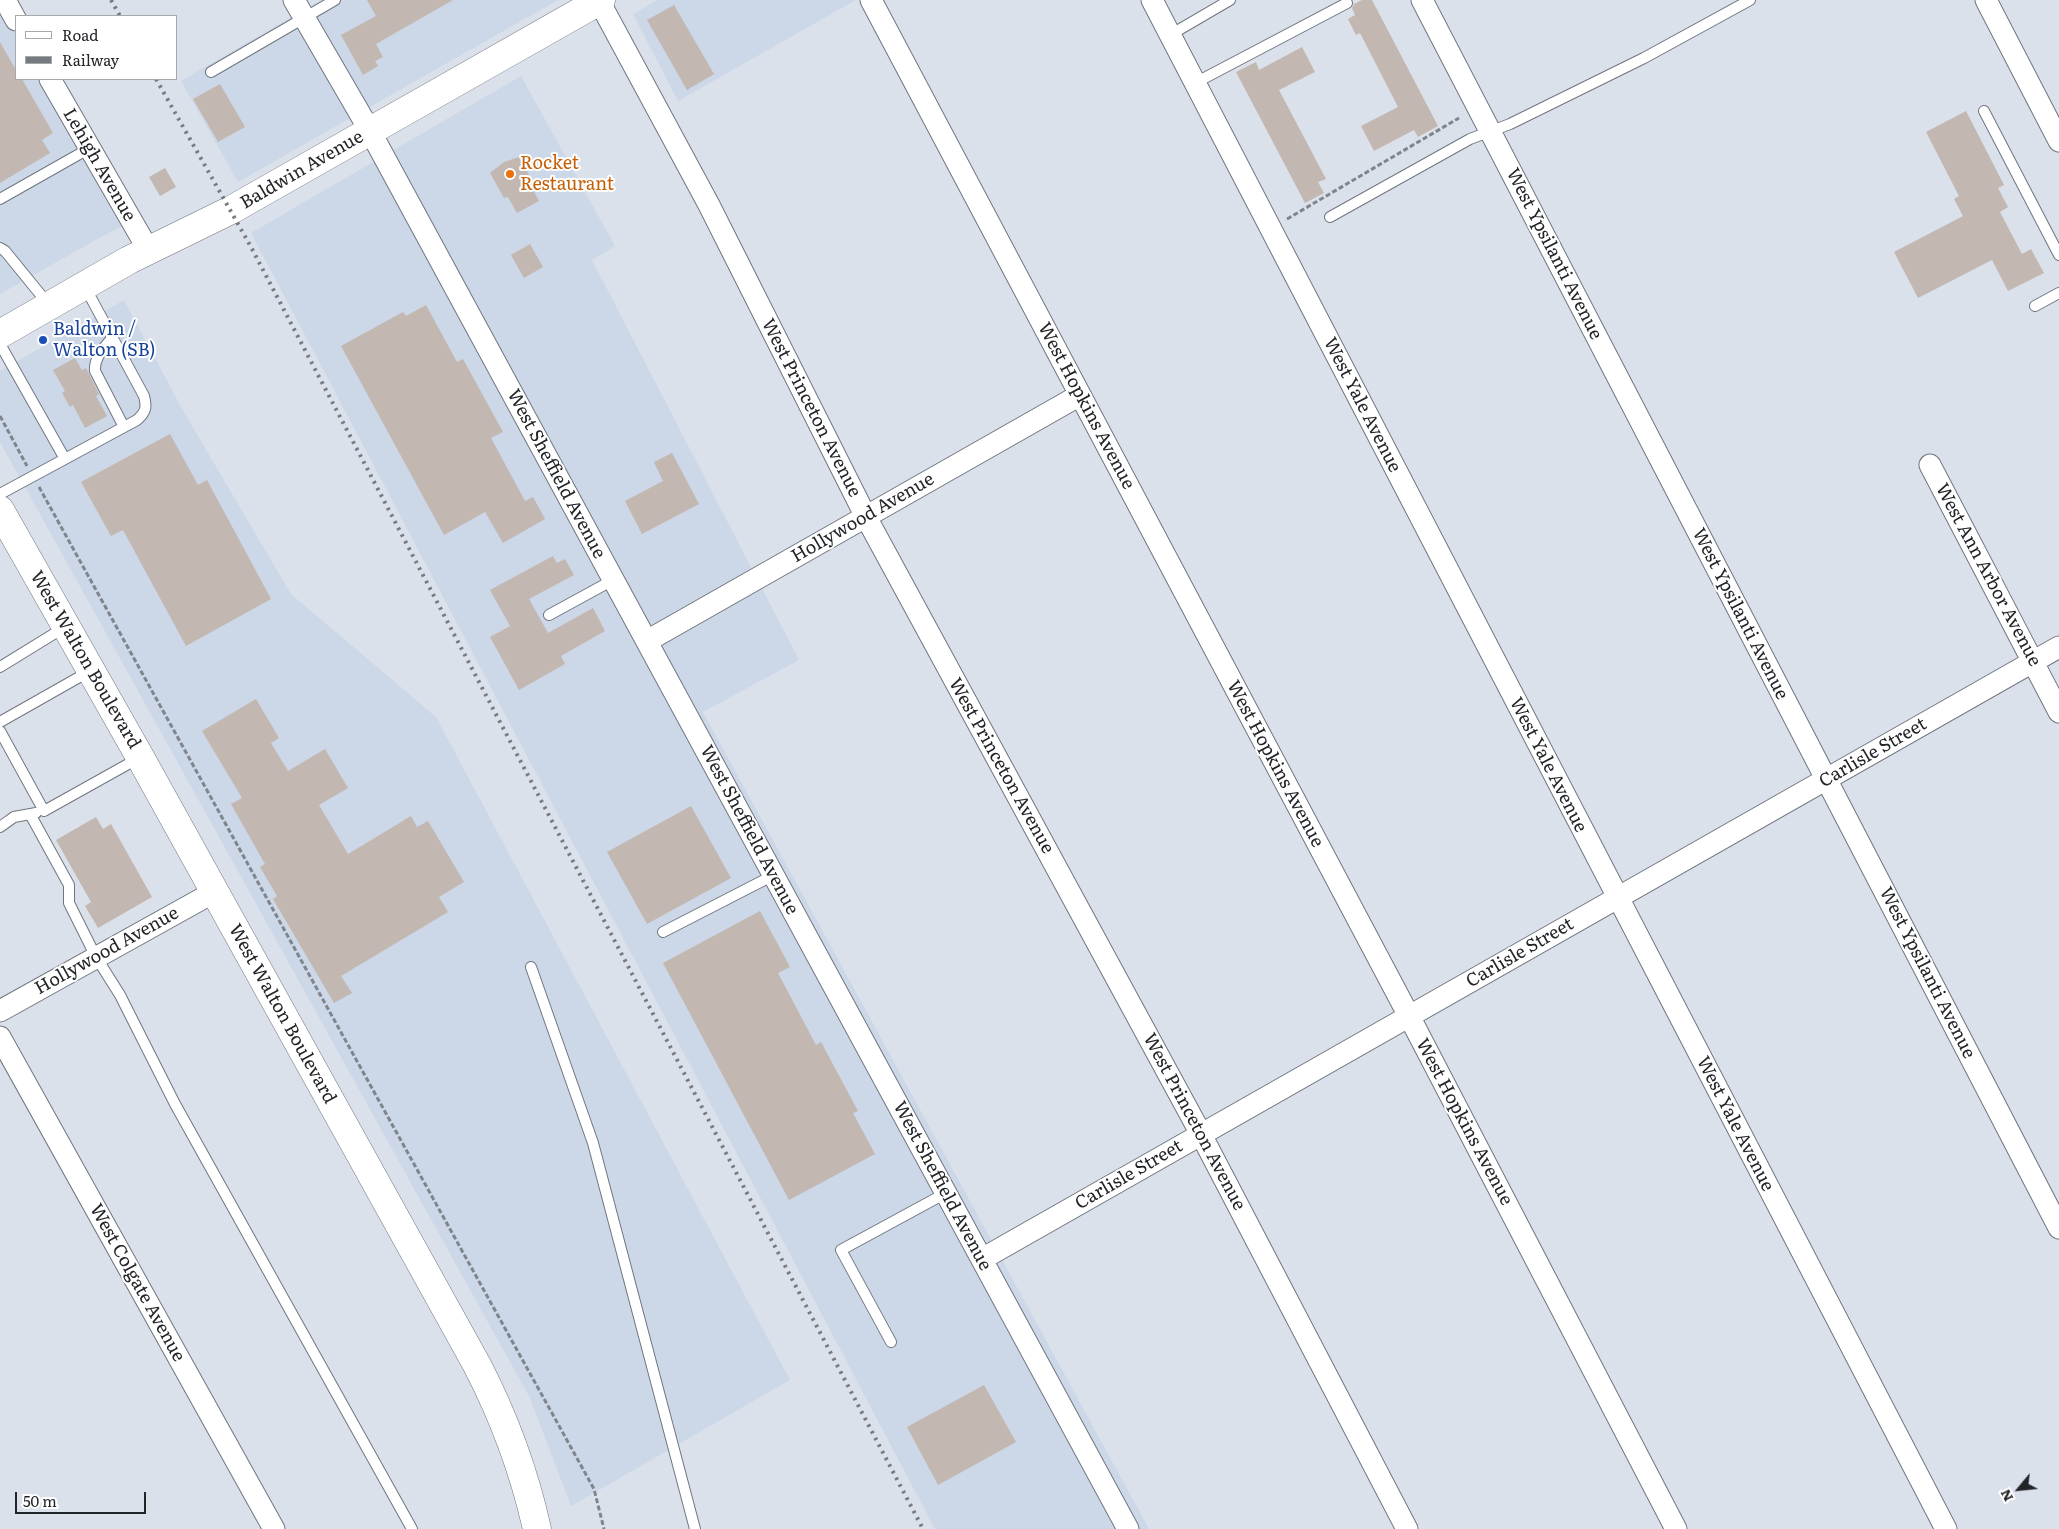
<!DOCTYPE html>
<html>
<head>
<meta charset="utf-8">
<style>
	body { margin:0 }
	#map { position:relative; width:2059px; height:1529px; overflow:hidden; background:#dbe1eb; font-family:Literata,serif }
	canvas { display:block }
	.legend { position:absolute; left:15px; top:15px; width:162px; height:65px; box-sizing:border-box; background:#fff; border:1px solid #a7a8a9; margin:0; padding:6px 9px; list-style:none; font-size:15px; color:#222528 }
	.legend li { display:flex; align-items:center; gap:10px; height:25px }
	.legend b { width:25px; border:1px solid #a7a8a9 }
	.north { position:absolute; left:1994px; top:1464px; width:50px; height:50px; -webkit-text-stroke:4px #fff; paint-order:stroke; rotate:242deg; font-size:14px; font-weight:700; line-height:20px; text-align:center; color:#222528 }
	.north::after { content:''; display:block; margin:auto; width:18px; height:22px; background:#222528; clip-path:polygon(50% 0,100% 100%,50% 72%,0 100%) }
	.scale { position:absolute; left:15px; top:1492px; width:131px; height:22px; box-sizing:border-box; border:2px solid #222528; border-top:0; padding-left:6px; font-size:15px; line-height:18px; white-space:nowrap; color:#222528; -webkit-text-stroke:4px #fff; paint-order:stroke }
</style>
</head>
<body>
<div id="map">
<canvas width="2059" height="1529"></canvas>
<ul class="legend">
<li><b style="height:6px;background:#fff"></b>Road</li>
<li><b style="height:6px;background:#767b81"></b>Railway</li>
</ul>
<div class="north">N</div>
<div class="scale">50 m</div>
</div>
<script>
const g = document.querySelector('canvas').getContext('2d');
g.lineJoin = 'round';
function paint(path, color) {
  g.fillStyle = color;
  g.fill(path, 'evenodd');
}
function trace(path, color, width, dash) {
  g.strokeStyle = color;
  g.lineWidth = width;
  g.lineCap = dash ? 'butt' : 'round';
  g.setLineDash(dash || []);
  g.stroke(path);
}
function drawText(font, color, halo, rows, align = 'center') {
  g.font = font + ' Literata,serif';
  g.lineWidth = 4;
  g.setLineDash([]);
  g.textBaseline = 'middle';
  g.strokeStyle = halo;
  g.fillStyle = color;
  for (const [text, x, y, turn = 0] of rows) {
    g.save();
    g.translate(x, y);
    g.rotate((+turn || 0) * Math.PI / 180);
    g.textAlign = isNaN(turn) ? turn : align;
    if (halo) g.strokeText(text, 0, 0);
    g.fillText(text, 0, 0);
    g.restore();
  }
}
paint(new Path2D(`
	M 0,0 L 16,0 L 26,16 L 16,16 L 16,79 L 62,79 L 141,217 L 101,237 L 0,294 Z
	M 321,0 L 558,0 L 238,182 L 181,81 Z
	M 658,0 L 856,0 L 678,101 L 633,14 Z
	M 521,76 L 615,246 L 592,260 L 799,660 L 703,712 L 1149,1529 L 935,1529 L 251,233 Z
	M 124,300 L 181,407 L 291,594 L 436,717 L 790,1380 L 571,1506 L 530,1398 L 0,442 L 0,371 Z`), '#ccd7e7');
paint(new Path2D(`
	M 367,0 L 453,0 L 376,44 L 383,57 L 375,61 L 378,66 L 363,75 L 341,35 L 376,16 Z
	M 1362,0 L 1372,0 L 1438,126 L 1418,137 L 1414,130 L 1374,151 L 1361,126 L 1398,107 L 1360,33 L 1356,35 L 1348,19 L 1355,15 L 1352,8 L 1354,4 Z
	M 674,5 L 714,74 L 687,90 L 647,20 Z
	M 0,42 L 16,70 L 16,79 L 22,79 L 53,133 L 42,140 L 50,153 L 0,183 Z
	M 1302,47 L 1315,72 L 1279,90 L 1326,179 L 1318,182 L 1324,193 L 1305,203 L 1236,72 L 1256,62 L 1259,70 Z
	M 220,84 L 245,127 L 218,142 L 193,99 Z
	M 1966,111 L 2004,185 L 1998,188 L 2008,207 L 2000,212 L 2022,254 L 2031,249 L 2044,273 L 2008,291 L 1992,260 L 1918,298 L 1894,252 L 1963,216 L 1954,199 L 1959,196 L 1926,132 Z
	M 519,157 L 533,182 L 530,184 L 539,201 L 517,213 L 508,197 L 504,198 L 490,173 L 504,162 Z
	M 165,168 L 176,187 L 160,196 L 149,177 Z
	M 530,244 L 543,267 L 524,278 L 511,255 Z
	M 426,305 L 457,362 L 463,359 L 503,432 L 491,438 L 525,501 L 533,497 L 545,519 L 503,543 L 485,512 L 444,535 L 341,346 L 403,312 L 406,316 Z
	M 75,358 L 82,370 L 86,368 L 99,394 L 96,396 L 107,416 L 85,428 L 73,405 L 70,407 L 62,393 L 65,391 L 53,370 Z
	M 170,434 L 198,485 L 207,480 L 271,599 L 186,646 L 123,530 L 111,536 L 81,482 Z
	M 672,453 L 699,504 L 642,534 L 625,501 L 663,481 L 654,462 Z
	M 553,556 L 557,563 L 565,559 L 574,575 L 529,599 L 548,633 L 593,608 L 605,631 L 561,656 L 565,664 L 519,690 L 490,637 L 510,626 L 490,590 Z
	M 256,699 L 279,738 L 271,743 L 288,771 L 325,749 L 348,788 L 319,805 L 348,854 L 411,816 L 417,827 L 428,821 L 464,882 L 439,897 L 448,912 L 341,976 L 352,993 L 334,1003 L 273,899 L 277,896 L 260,867 L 265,864 L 231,804 L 242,798 L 202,731 Z
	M 691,806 L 731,878 L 647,924 L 607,852 Z
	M 96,817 L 103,829 L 111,824 L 152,897 L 98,928 L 85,906 L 91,902 L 56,840 Z
	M 760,911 L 790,967 L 778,973 L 816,1045 L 821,1042 L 858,1111 L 853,1113 L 875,1154 L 789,1200 L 663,963 Z
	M 984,1385 L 1016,1442 L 938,1485 L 907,1427 Z`), '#c2b7b1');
const service = new Path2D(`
	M 1170,35 L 1230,0
	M 211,72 L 335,0
	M 1195,83 L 1347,3
	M 1984,111 L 2059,255
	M 0,199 L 90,148
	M 1330,217 L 1470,139 L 1510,124 L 1644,58 L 1750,0
	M 0,248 L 5,251 L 49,305
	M 2035,306 L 2059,293
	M 112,338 C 104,348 94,357 95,371 L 124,427
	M 0,344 L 65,459
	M 0,494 L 137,420 C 146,412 147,407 144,396 L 85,287
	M 549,615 L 613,580
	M 0,667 L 65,627
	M 0,722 L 90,671
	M 0,731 L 44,811 L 139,758
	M 30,814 L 69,885 L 69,903 L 96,957 L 120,995 L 175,1104 L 412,1529
	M 0,827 L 14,817 L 36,813
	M 663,932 L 774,875
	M 531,967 L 593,1143 L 695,1529
	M 891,1342 L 841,1250 L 946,1193`);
const minor = new Path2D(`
	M 5,0 L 16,20
	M 294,0 L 370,131 L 1128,1529
	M 871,0 L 1409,1016 L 1676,1529
	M 1152,0 L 1946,1529
	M 1422,0 L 2059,1228
	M 1986,0 L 2059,141
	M 599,1 L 709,205 L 866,517 L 1195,1123 L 1407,1529
	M 50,79 L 149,251
	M 1930,465 L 2059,712
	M 647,641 L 1080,395
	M 0,1011 L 214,892
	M 0,1037 L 274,1529
	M 982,1259 L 2059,647`);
const secondary = new Path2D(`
	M 0,334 L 129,260 L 231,210 L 601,0
	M 0,510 L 140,757 L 477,1365 C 504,1417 524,1471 537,1529`);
trace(service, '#70767f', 12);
trace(minor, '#70767f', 23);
trace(secondary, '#70767f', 29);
trace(new Path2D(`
	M 1287,219 L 1459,118
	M 0,416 L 27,466
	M 39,487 L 594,1489 L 604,1529`), '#80848b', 3, [5, 2.5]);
trace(service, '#fff', 10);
trace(minor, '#fff', 21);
trace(secondary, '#fff', 28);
trace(new Path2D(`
	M 111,0 L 120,16
	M 156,79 L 251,247 L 923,1529`), '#767b81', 4, [2.5, 5]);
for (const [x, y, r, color] of [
	[510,174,5,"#e8710a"],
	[43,340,5,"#1a4fb4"]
]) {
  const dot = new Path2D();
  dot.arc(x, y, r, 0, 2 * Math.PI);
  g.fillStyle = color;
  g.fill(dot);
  trace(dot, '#fff', 2);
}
drawText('18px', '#c56008', '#fff', [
	["Rocket",520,164],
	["Restaurant",520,185]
], 'left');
drawText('18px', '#222528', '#fff', [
	["Lehigh Avenue",99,165,60],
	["Baldwin Avenue",302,170,-30],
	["West Ypsilanti Avenue",1554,254,63],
	["West Yale Avenue",1362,405,63],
	["West Hopkins Avenue",1086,406,62],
	["West Princeton Avenue",811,408,63],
	["West Sheffield Avenue",556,474,62],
	["Hollywood Avenue",863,518,-30],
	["West Ann Arbor Avenue",1988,575,62],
	["West Ypsilanti Avenue",1740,614,63],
	["West Walton Boulevard",85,660,60],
	["Carlisle Street",1873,753,-30],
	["West Hopkins Avenue",1275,764,62],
	["West Yale Avenue",1548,765,63],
	["West Princeton Avenue",1001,766,61],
	["West Sheffield Avenue",749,830,62],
	["Hollywood Avenue",107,951,-29],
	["Carlisle Street",1520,953,-30],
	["West Ypsilanti Avenue",1927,973,63],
	["West Walton Boulevard",282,1014,61],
	["West Princeton Avenue",1194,1122,62],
	["West Hopkins Avenue",1464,1122,62],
	["West Yale Avenue",1735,1124,63],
	["Carlisle Street",1129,1175,-30],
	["West Sheffield Avenue",942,1186,62],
	["West Colgate Avenue",137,1283,61]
]);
drawText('18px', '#164399', '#fff', [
	["Baldwin /",53,330],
	["Walton (SB)",53,351]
], 'left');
</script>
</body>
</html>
